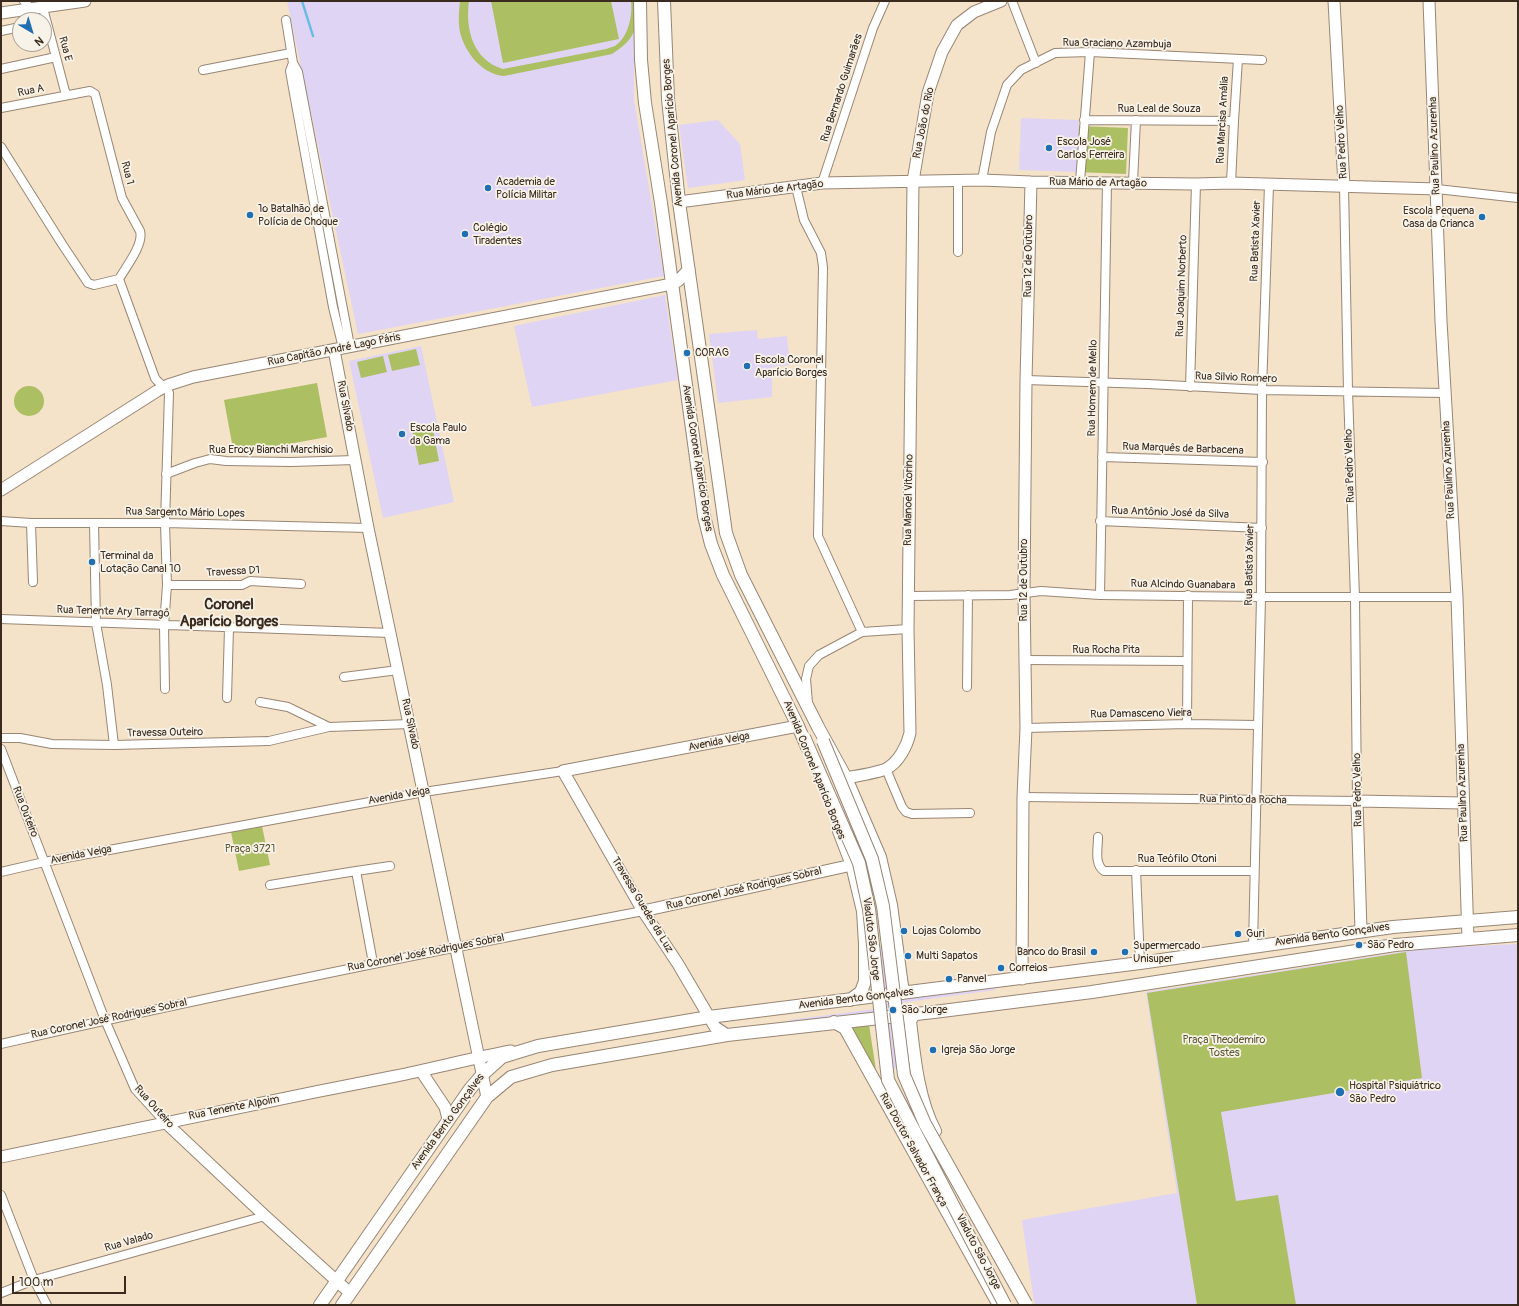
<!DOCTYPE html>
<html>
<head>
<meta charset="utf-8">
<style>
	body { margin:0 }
	#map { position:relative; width:1519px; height:1306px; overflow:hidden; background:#f4e2c9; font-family:Pangolin,sans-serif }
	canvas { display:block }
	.frame { position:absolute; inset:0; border:2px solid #3b2a1e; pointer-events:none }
	.north { position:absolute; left:12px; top:12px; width:40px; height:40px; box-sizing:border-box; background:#f7f3e8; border:1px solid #aca397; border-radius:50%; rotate:142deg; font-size:11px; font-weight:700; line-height:16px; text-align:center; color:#3b2a1e }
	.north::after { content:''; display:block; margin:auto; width:14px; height:18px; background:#1f6fb2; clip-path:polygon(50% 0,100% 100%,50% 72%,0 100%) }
	.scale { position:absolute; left:12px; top:1276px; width:114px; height:18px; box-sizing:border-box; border:2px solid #3b2a1e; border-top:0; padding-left:5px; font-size:12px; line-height:14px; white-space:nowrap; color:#3b2a1e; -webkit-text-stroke:3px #f7f3e8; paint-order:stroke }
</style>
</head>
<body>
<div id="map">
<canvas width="1519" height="1306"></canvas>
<div class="frame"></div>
<div class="north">N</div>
<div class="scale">100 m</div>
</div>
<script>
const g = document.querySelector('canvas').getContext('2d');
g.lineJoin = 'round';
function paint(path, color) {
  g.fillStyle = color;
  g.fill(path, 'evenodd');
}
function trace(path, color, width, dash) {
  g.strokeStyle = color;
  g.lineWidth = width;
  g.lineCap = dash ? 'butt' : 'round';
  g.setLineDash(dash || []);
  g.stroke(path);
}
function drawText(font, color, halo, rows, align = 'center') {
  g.font = font + ' Pangolin,sans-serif';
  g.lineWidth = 3.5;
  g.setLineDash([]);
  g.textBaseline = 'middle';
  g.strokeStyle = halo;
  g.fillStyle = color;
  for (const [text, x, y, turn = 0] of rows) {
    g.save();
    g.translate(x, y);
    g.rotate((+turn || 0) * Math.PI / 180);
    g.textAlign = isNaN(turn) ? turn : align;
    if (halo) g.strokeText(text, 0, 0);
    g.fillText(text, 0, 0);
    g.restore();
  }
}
paint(new Path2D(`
	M 287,1 L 634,1 L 634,100 L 664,276 L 358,334 Z
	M 1021,118 L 1079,120 L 1077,172 L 1019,170 Z
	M 718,120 L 740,144 L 745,180 L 688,188 L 679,125 Z
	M 665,295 L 678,380 L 532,407 L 514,326 Z
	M 757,330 L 758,339 L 787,336 L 790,365 L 772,367 L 772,397 L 718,403 L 709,334 Z
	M 421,346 L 454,502 L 383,518 L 349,361 Z
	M 1518,944 L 1518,1305 L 1036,1305 L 1034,1302 L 1022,1220 L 1177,1193 L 1146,992 L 1407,951 L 1435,948 Z
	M 892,945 L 897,997 L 994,985 L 995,990 L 900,1003 L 907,1067 L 883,1070 L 876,1014 L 790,1025 L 789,1020 L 875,1009 L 870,948 Z`), '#e0d4f4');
paint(new Path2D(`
	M 460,1 L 469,1 C 465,29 473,60 503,69 L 606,49 C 609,48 612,47 615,46 C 628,38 633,15 631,1 L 639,1 C 636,29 637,38 612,54 L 504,76 C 482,74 465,53 460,32 C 458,22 459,11 460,1 Z
	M 491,1 L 611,1 L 619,39 L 503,63 Z
	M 1079,126 L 1128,128 L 1126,174 L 1077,172 Z
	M 416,349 L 420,365 L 392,371 L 388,355 Z
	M 383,356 L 387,372 L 361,378 L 357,362 Z
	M 317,383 L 327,437 L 234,454 L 224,400 Z
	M14 401a15 15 0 1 1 30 0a15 15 0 1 1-30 0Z
	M 432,425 L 439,461 L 419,465 L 412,429 Z
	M 262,826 L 270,865 L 239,871 L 231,832 Z
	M 1406,952 L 1422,1078 L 1221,1112 L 1236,1201 L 1278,1195 L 1296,1305 L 1197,1305 L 1147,993 Z
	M 869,1025 L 876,1070 L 851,1028 Z`), '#acbf63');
trace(new Path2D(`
	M 302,1 L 313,36`), '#69bbe4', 2.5);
const street = new Path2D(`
	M 24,1 L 27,4 L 29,10
	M 1012,1 L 1036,63
	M 43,8 L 66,95
	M 286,20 L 293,63 L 298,72 L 350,346
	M 1,31 L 20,27
	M 293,63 L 290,71 L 293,88 L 333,307 L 343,348
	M 1,69 L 56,57
	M 203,70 L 291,53
	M 1,108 L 90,91 L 95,94 L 122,198 L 140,231 C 144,244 126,267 119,279
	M 1084,120 L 1234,121
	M 1,147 L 62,244 L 88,283 L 94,285 L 119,279 L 155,378 C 159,384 166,387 169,393 L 165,523 L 167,585 L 164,626 L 165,689
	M 982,180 L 991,132 L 1007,85 L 1021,70 L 1055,53 L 1090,52 L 1262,60
	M 1080,182 L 1090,52
	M 1133,182 L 1136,120
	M 822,183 L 873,28 L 885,1
	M 1231,183 L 1234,121 L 1238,59
	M 796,187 L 804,220 L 821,253 L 823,267 L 818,536 L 862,632
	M 1437,189 L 1518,198
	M 958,252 L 958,181
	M 1026,380 L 1148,384 L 1262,390 L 1444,393
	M 1190,387 L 1196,184
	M 1102,457 L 1263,462
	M 166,474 L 195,463 L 210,459 L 226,461 L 291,462 L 355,460
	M 1,521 L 31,523 L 165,523 L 368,528
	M 1100,521 L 1262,528
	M 31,523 L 33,582
	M 94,523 L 96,623 L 107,685 L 114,745
	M 167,585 L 242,585 L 250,581 L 301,584
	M 1100,595 L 1107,182
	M 909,596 L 1010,595 L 1041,591 L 1100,595 L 1261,597 L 1457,597
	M 1,619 L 391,633
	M 1024,660 L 1187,661
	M 344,677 L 398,670
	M 967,687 L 968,595
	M 227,698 L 229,628
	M 260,702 L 288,707 L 329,727 L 410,724
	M 808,703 L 806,679 L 809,666 L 819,655 L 862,632 L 908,629
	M 1187,724 L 1188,595
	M 1026,728 L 1187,724 L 1257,725
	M 1,738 L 20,738 L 52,744 L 114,745 L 269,741 L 329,727
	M 1,749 L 105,1020 L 135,1089 L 165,1122
	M 886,769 L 902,807 L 906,812 L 912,814 L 970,813
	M 1023,797 L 1357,801 L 1355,598 L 1348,391 L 1344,186
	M 1098,837 C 1098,849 1094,864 1104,871 L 1254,871
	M 1136,870 L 1140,963
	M 356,871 L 390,866
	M 1,872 L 44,862 L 424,792 L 563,771
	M 270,885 L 356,871 L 373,963
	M 1253,946 L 1261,597 L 1262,390 L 1269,185
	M 1,1044 C 214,995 428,952 643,911
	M 1,1195 L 34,1280 L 47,1305
	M 1,1293 L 34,1280 L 265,1216`);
const secondary = new Path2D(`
	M 1334,1 L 1344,186
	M 1429,1 L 1441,321 L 1457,597 L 1468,939
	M 1,13 L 85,1
	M 679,202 L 822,183 L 982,180 L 1031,182 L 1196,184 L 1231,183 L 1437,189
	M 334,350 L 368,528 L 487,1097
	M 1,490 L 157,391 L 168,385 L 193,377 L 672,284 L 678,281 L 689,269
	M 846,778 C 856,776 876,773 886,769 C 899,762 907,746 910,733 L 908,629 L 913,181 L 928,93 L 942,52 L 957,25 L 974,12 L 1001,1
	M 643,911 L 852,865
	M 1361,931 L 1357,801 L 1463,803
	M 1022,979 L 1023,797 L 1026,728 L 1024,593 L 1026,380 L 1031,182
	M 727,1035 L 715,1027 L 678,964 L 643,911 L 563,771 L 798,726
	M 421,1071 L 445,1107 L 448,1119
	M 165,1122 L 265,1216 L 350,1293
	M 1,1157 C 132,1129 264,1102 396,1076 C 435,1068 473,1058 511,1051`);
const primary = new Path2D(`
	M 640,1 L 641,60 L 645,103 L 661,203 L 704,516 L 711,544 L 723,575 L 798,726 L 807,747
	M 664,1 L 668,99 L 679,202 L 726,533 L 741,575 L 818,727 L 846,778 L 880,857 L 891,905 L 903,993
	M 839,831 L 852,865 L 863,911 L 865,944 L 865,981 L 861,992 L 850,1000
	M 914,1014 L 910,1021 C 914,1055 918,1100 935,1131
	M 834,1022 L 845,1028 L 999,1305
	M 320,1305 L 470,1089 L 482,1075 L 502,1057 L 538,1046 L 709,1017 L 1140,963 L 1393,927 L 1518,917
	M 342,1305 L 487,1097 L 511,1077 L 552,1065 L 727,1035 L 934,1012 L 1092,992 L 1395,945 L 1518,935`);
trace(street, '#988674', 10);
trace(secondary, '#988674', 13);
trace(primary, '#988674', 14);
trace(street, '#fff', 8);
trace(secondary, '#fff', 11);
trace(primary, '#fff', 12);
const primaryBridge = new Path2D(`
	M 804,737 L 859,863 L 869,909 L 888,1080 L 1005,1305
	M 823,741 L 872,859 L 883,906 L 904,1075 L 925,1124 L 1026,1304`);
trace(primaryBridge, '#988674', 14, []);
trace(primaryBridge, '#fff', 12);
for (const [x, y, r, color] of [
	[1049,148,4,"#1f6fb2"],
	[488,188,4,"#1f6fb2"],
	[250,215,4,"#1f6fb2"],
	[1482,217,4,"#1f6fb2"],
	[465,234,4,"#1f6fb2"],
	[687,353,4,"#1f6fb2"],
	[747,366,4,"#1f6fb2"],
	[402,434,4,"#1f6fb2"],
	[92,562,4,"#1f6fb2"],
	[904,931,4,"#1f6fb2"],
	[1238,934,4,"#1f6fb2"],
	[1359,945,4,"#1f6fb2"],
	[1094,952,4,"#1f6fb2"],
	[1125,952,4,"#1f6fb2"],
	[908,956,4,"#1f6fb2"],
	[1001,968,4,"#1f6fb2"],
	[949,979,4,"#1f6fb2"],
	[893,1010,4,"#1f6fb2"],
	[933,1050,4,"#1f6fb2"],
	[1340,1092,5,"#1f6fb2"]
]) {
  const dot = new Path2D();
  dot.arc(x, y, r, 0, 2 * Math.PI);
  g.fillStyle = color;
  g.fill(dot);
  trace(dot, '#f7f3e8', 1.5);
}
drawText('11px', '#3b2a1e', '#f7f3e8', [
	["Rua Graciano Azambuja",1117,44,1],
	["Rua E",65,49,75],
	["Rua Bernardo Guimarães",842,88,-72],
	["Rua A",31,91,-12],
	["Rua Leal de Souza",1159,109],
	["Rua Marcisa Amália",1223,120,-87],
	["Rua João do Rio",924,123,-79],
	["Avenida Coronel Aparício Borges",673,133,-95],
	["Rua Pedro Velho",1342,142,-93],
	["Rua Paulino Azurenha",1435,146,-92],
	["Rua 1",127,173,76],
	["Rua Mário de Artagão",1098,183,1],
	["Rua Mário de Artagão",775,190,-7],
	["Rua Batista Xavier",1256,241,-88],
	["Rua 12 de Outubro",1029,256,-89],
	["Rua Joaquim Norberto",1182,286,-88],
	["Rua Capitão André Lago Páris",334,350,-11],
	["Rua Silvio Romero",1236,378,2],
	["Rua Homem de Mello",1093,388,-89],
	["Rua Silvado",345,406,79],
	["Rua Marquês de Barbacena",1183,449,2],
	["Rua Erocy Bianchi Marchisio",271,450],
	["Avenida Coronel Aparício Borges",697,458,81],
	["Rua Pedro Velho",1350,466,-92],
	["Rua Paulino Azurenha",1449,470,-93],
	["Rua Manoel Vitorino",909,500,-89],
	["Rua Sargento Mário Lopes",185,513,1],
	["Rua Antônio José da Silva",1170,513,2],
	["Rua Batista Xavier",1250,565,-89],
	["Travessa D1",233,572,-3],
	["Rua 12 de Outubro",1024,580,-90],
	["Rua Alcindo Guanabara",1183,585,1],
	["Rua Tenente Ary Tarragô",113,612,2],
	["Rua Rocha Pita",1106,650],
	["Rua Damasceno Vieira",1141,714,-1],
	["Rua Silvado",410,724,78],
	["Travessa Outeiro",165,733,-1],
	["Avenida Veiga",719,742,-11],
	["Avenida Coronel Aparício Borges",814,770,68],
	["Rua Pedro Velho",1358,790,-91],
	["Rua Paulino Azurenha",1463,793,-92],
	["Avenida Veiga",399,796,-10],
	["Rua Pinto da Rocha",1243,800,1],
	["Rua Outeiro",25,812,69],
	["Avenida Veiga",81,855,-11],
	["Rua Teófilo Otoni",1177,859],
	["Rua Coronel José Rodrigues Sobral",744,889,-13],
	["Travessa Guedes da Luz",642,905,59],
	["Avenida Bento Gonçalves",1332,935,-8],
	["Viaduto São Jorge",871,939,83],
	["Rua Coronel José Rodrigues Sobral",426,953,-11],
	["Avenida Bento Gonçalves",856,999,-7],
	["Rua Coronel José Rodrigues Sobral",109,1019,-12],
	["Rua Outeiro",154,1107,48],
	["Rua Tenente Alpoim",234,1108,-11],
	["Avenida Bento Gonçalves",448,1122,-54],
	["Rua Doutor Salvador França",913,1150,61],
	["Rua Valado",129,1242,-16],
	["Viaduto São Jorge",978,1252,62]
]);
drawText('11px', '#3b2a1e', '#f7f3e8', [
	["Escola José",1057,142],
	["Carlos Ferreira",1057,155],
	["Academia de",496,182],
	["Polícia Militar",496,195],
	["1º Batalhão de",258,209],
	["Polícia de Choque",258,222],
	["Escola Pequena",1474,211,"right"],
	["Casa da Crianca",1474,224,"right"],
	["Colégio",473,228],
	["Tiradentes",473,241],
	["CORAG",695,353],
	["Escola Coronel",755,360],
	["Aparício Borges",755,373],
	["Escola Paulo",410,428],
	["da Gama",410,441],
	["Terminal da",100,556],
	["Lotação Canal 10",100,569],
	["Lojas Colombo",912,931],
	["Guri",1246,934],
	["São Pedro",1367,945],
	["Supermercado",1133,946],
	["Unisuper",1133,959],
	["Banco do Brasil",1086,952,"right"],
	["Multi Sapatos",916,956],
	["Correios",1009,968],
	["Panvel",957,979],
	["São Jorge",901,1010],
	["Igreja São Jorge",941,1050],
	["Hospital Psiquiátrico",1349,1086],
	["São Pedro",1349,1099]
], 'left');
drawText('11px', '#5d5733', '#f7f3e8', [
	["Praça 3721",250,849],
	["Praça Theodemiro",1224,1040],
	["Tostes",1224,1053]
]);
drawText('bold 15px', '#3b2a1e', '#f7f3e8', [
	["Coronel",229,605],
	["Aparício Borges",229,622]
]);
</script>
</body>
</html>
